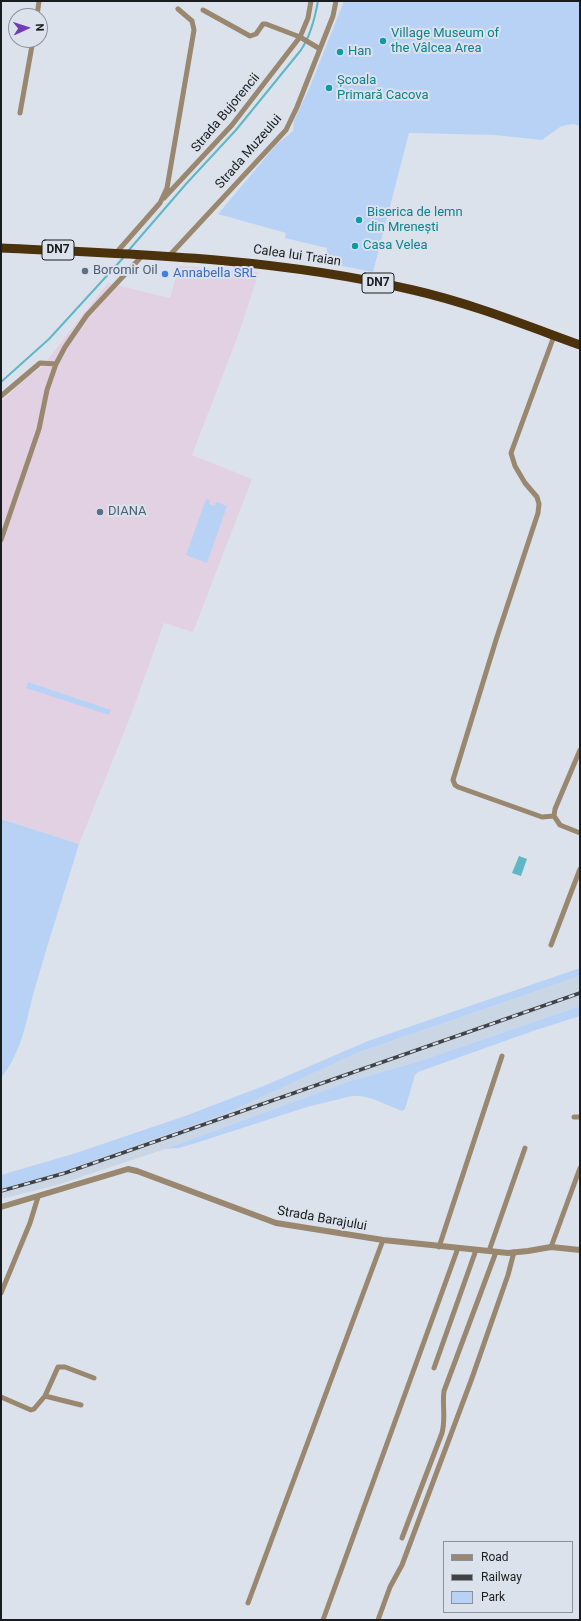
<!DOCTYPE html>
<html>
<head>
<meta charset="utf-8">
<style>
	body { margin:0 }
	#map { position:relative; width:581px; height:1621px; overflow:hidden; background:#dce2eb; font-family:Roboto,sans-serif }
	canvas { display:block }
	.frame { position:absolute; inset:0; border:2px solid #1a1d20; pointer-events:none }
	.legend { position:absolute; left:443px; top:1541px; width:130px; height:72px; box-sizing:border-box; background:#dce2eb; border:1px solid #8e939a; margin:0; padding:5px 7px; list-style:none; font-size:12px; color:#1a1d20 }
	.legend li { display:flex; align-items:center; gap:8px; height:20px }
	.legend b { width:20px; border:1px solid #8e939a }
	.north { position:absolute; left:8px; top:8px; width:40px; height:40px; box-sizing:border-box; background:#dce2eb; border:1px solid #8e939a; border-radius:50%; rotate:87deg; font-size:11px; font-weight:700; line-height:16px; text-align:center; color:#1a1d20 }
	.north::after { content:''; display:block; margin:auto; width:14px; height:18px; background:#723db4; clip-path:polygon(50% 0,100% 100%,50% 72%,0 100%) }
</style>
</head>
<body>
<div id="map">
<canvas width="581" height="1621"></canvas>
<div class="frame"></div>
<ul class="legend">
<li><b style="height:5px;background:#998770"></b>Road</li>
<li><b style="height:5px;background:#3f4246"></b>Railway</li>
<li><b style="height:11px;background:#b8d2f6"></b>Park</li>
</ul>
<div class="north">N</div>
</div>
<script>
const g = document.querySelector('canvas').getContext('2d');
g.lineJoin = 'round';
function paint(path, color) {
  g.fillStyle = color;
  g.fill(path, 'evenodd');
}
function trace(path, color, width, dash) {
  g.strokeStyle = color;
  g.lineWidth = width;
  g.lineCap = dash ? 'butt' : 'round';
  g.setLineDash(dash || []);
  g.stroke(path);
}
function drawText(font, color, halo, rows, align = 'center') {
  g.font = font + ' Roboto,sans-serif';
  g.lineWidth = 4;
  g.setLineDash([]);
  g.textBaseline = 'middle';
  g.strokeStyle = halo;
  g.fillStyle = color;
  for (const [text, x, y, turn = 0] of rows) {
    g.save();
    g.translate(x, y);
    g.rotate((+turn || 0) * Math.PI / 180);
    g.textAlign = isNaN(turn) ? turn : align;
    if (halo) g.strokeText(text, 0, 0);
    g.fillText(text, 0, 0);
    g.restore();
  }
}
paint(new Path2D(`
	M 179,266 L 259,272 L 239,333 L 192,455 L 252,479 L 193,632 L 164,623 L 131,715 L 79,844 L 1,819 L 1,402 L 24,379 L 41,368 L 108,283 L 170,298 Z`), '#e2d1e3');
paint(new Path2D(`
	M 580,976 L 580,1006 L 420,1061 L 347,1082 L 165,1149 L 57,1185 L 1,1199 L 1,1189 L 25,1183 L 225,1114 L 357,1053 Z`), '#cbd6e5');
paint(new Path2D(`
	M 344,1 L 580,1 L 580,126 L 574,124 L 566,125 L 560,127 L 542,140 L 494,135 L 409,133 L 373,272 L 326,263 L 327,248 L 285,238 L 286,233 L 218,214 L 276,145 L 293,131 L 294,120 L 309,89 Z
	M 206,499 L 210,500 L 209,504 L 215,506 L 216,502 L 227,506 L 207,563 L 186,555 Z
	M 28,682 L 111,710 L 109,715 L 26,688 Z
	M 1,819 L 79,844 C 65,890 50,936 37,981 C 26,1016 25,1048 1,1078 Z
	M 580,968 L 580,976 L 357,1053 L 225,1114 L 54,1174 L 1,1189 L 1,1175 L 76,1153 L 185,1116 L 266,1085 L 368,1041 Z
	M 580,1006 L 580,1016 L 533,1031 L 418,1072 L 415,1075 L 405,1109 L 402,1111 L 373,1099 L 361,1096 L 352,1096 L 307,1107 L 196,1143 L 179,1148 L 165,1149 L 347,1082 L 420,1061 Z`), '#b8d2f6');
paint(new Path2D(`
	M 519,856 L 527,859 L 521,876 L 512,873 Z`), '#5fb7c6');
trace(new Path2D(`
	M 129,250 L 186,184 L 236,130 L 301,50 C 311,35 315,18 318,1
	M 1,382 L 49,339 L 124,257`), '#5fb7c6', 2);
trace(new Path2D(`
	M 203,10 L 250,36 L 256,34 L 263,24 L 266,24 L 300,37 L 320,49
	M 37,16 L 39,1
	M 20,113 L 33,40
	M 164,198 L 232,125 L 300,37 L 308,18 L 311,1
	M 116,253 L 160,203 L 167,188 L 194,30 L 192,21 L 178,9
	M 169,256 L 286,130 L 297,107 L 333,16 L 336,1
	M 1,396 L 40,363 L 56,364
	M 1,540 L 39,429 L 47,390 L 56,364 L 65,347 L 87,315 L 143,255
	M 580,750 L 555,809 L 554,816 L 560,825 L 580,833
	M 554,816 L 542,817 L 458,787 L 455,785 L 453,780 L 496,640 L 538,513 L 539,504 L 537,497 L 525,483 L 515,466 L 511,453 L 554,336
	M 551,945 L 580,869
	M 574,1117 L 580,1117
	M 439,1247 L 502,1056
	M 551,1247 L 580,1168
	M 489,1251 L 525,1148
	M 1,1293 L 30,1223 L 38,1197
	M 434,1368 L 476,1250
	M 45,1396 L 81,1405
	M 1,1397 L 31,1410 L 34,1409 L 45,1396 L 58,1367 L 65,1367 L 94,1378
	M 402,1538 L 442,1433 C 446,1418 442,1406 444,1391 L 496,1252
	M 248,1603 L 383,1240
	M 323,1620 L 458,1248
	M 378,1620 L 390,1587 L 402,1565 L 472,1378 L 508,1275 L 514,1252`), '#998770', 5);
trace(new Path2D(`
	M 1,1207 L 128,1169 L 137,1171 L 276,1223 L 383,1240 L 489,1251 L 508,1253 L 528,1251 L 551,1247 L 580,1250`), '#998770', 6);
trace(new Path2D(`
	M 1,248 C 140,254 277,258 413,290 C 470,303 525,325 580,345`), '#4c320c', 9);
const rail = new Path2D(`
	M 1,1191 L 65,1173 L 580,993`);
trace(rail, '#3f4246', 3.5);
trace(rail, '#dce2eb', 2, [6]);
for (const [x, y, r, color] of [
	[383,41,4,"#0f9aa8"],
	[340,52,4,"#0f9aa8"],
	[329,88,4,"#0f9aa8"],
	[359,220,4,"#0f9aa8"],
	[355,246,4,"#0f9aa8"],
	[85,271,4,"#5c6f8a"],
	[165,274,4,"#3f7fe0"],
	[100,512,4,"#5c6f8a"]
]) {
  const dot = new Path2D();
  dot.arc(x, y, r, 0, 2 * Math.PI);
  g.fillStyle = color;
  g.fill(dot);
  trace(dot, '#dce2eb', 1.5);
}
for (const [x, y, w] of [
	[58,250,32],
	[378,283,32]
]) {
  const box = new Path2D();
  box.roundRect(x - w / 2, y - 10, w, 20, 3);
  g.fillStyle = '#dce2eb';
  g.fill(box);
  trace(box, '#1a1d20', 1);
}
drawText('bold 12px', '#1a1d20', null, [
	["DN7",58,250],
	["DN7",378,283]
]);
drawText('13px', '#0d838f', '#dce2eb', [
	["Village Museum of",391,34],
	["the Vâlcea Area",391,49],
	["Han",348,52],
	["Școala",337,81],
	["Primară Cacova",337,96],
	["Biserica de lemn",367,213],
	["din Mrenești",367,228],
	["Casa Velea",363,246]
], 'left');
drawText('13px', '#1a1d20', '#dce2eb', [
	["Strada Bujorencii",226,113,-50],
	["Strada Muzeului",249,152,-49],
	["Calea lui Traian",297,256,8],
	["Strada Barajului",322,1219,10]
]);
drawText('13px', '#4e5e75', '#dce2eb', [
	["Boromir Oil",93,271],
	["DIANA",108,512]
], 'left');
drawText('13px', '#366cbe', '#dce2eb', [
	["Annabella SRL",173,274]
], 'left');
</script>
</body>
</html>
